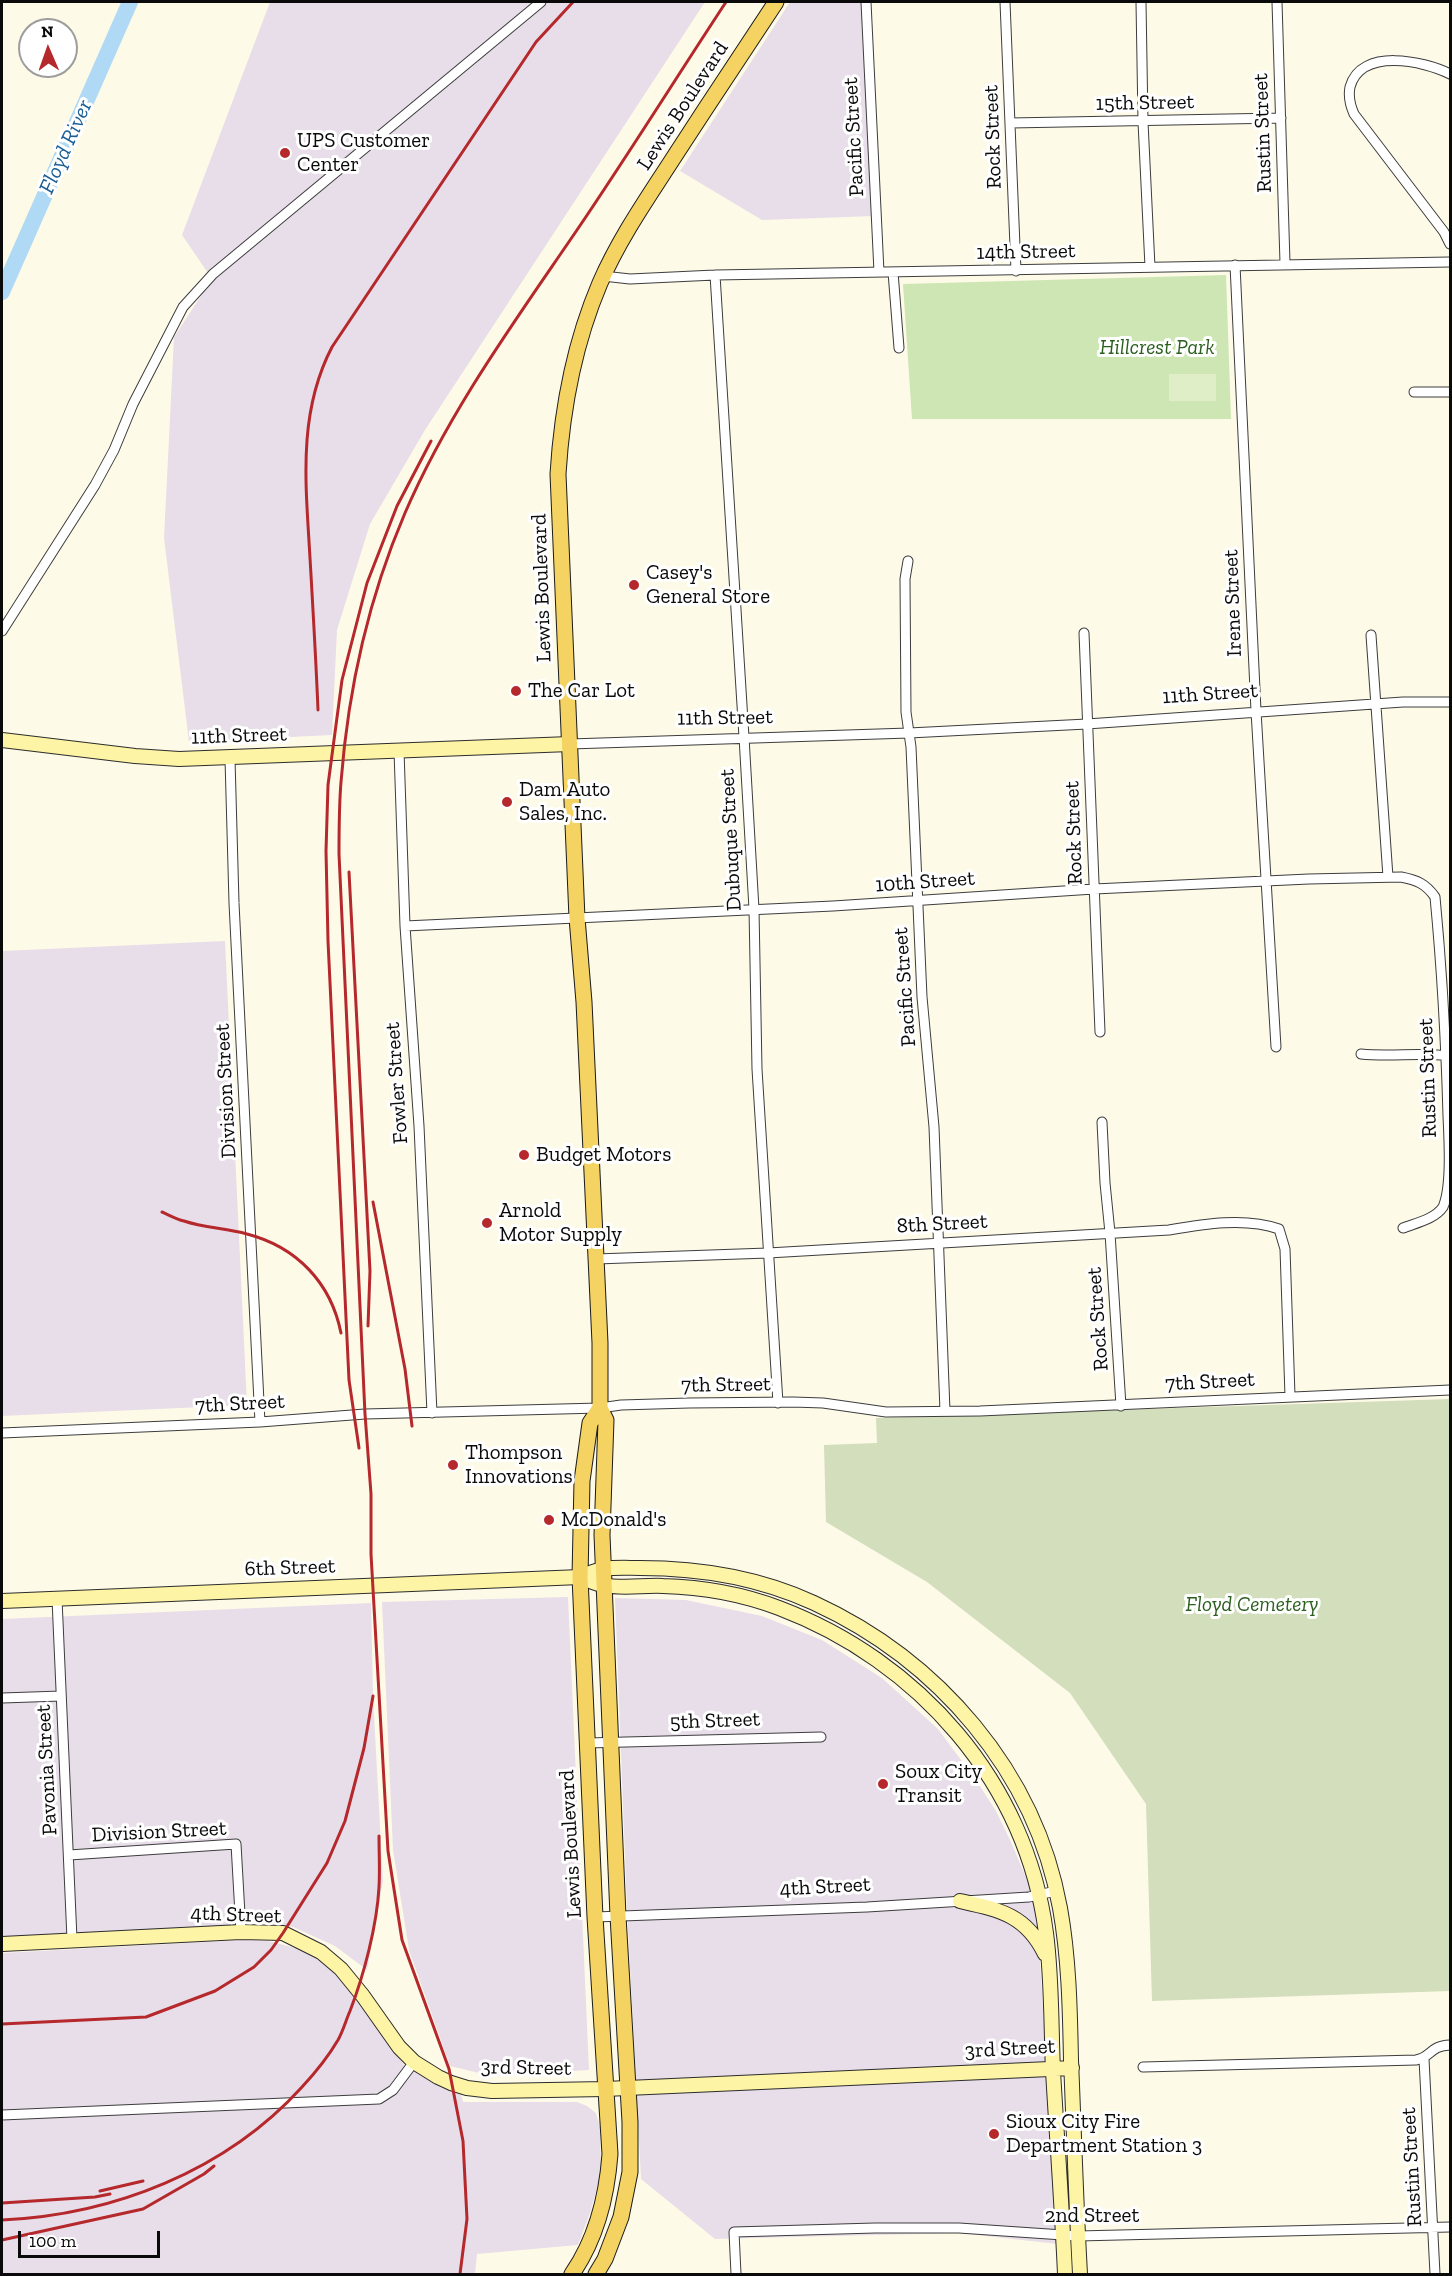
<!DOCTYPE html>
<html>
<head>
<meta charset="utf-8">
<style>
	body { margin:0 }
	#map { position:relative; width:1452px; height:2276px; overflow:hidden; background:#fefae8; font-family:"Zilla Slab",serif }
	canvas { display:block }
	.frame { position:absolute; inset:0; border:3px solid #0a0a0a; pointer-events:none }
	.north { position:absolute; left:18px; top:18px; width:60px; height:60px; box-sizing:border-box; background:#fff; border:2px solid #9d9d9d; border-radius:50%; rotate:358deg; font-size:16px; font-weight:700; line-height:24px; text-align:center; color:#0a0a0a }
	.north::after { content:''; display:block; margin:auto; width:21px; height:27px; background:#b5282c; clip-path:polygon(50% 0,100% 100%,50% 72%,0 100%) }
	.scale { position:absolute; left:18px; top:2231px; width:142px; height:27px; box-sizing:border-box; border:3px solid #0a0a0a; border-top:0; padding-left:8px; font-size:18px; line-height:21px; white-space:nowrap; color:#0a0a0a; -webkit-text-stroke:4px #fff; paint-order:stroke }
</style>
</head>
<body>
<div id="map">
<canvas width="1452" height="2276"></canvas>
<div class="frame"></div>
<div class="north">N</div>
<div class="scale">100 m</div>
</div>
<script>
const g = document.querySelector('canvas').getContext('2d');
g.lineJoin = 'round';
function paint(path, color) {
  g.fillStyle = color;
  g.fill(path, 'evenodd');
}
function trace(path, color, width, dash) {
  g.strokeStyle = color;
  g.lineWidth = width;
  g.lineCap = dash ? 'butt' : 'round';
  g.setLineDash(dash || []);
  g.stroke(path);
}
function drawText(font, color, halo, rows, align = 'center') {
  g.font = font + ' "Zilla Slab",serif';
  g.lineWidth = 6;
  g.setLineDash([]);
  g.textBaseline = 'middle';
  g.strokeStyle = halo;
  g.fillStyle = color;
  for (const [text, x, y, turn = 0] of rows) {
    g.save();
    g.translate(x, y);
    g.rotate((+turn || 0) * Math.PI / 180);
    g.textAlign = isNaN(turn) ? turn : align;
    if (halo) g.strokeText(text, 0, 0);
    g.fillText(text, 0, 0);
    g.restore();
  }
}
paint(new Path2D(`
	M 270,2 L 705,2 L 425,430 L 370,524 L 337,630 L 332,735 L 189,742 L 164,538 L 174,337 L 212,279 L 182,235 Z
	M 790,2 L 866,2 L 875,216 L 762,220 L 680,171 Z
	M 225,941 L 247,1405 L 2,1416 L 2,951 Z
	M 568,1597 L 589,2070 L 491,2076 L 450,2066 L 409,1950 L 393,1850 L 382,1602 Z
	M 615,1598 L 686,1600 L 762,1616 L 822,1640 L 882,1678 L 938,1729 L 976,1780 L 996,1811 L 1011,1842 L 1030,1887 L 1037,1915 L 1058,2244 L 958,2233 L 715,2239 L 641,2179 L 627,1909 Z
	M 371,1603 L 373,1696 L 383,1881 L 367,1970 L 335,1946 L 293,1927 L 244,1921 L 244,1928 L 2,1939 L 2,1619 Z
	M 244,1940 L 268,1941 L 308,1951 L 337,1974 L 404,2065 L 430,2080 L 460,2091 L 463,2102 L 577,2102 L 587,2106 L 596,2113 L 600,2127 L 601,2173 L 590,2213 L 578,2245 L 477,2254 L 475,2274 L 2,2274 L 2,1953 Z`), '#e8dee9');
paint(new Path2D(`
	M 1226,275 L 1231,419 L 912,419 L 903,284 Z`), '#cde6b4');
paint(new Path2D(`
	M 1450,1399 L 1450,1991 L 1152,2001 L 1146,1804 L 1070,1693 L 927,1582 L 826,1522 L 824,1445 L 877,1443 L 876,1418 Z`), '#d2debc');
paint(new Path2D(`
	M 1169,374 L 1216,374 L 1216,401 L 1169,401 Z`), '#dfeec6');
trace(new Path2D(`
	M 2,292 L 130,2`), '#afd9f4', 16);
const minor = new Path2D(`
	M 866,2 L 879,272
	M 1005,2 L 1016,271
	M 1141,2 L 1143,122 L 1150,267
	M 1277,2 L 1285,263
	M 1450,74 C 1424,61 1361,47 1350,87 C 1348,97 1350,105 1354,114 L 1444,232 L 1450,244
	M 1010,123 L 1281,118
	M 1235,265 L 1256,711 L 1276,1047
	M 893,272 L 899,348
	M 715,275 L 744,737 L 754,909 L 757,1069 L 778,1403
	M 603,276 L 630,279 L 715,275 L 1450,262
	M 1414,392 L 1450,392
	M 908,561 L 905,579 L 906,712 L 911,747 L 922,997 L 934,1127 L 945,1411
	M 2,631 L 95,485 L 114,450 L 133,404 L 183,307 L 213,274 L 541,2
	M 1084,633 L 1100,1032
	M 1371,635 L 1388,877
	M 570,744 L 909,733 L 1087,724 L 1403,702 L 1450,702
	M 399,751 L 405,926 L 419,1126 L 432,1413
	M 230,759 L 234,903 L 260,1422
	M 405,926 L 833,906 L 1094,889 L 1309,879 L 1401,877 C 1417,880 1426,884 1435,897 C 1442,970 1446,1043 1448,1116 C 1449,1139 1452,1187 1443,1207 C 1435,1219 1416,1223 1403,1228
	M 1361,1054 C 1391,1057 1421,1052 1450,1056
	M 1102,1122 L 1105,1183 L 1110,1233 L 1121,1406
	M 596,1259 L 768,1253 L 1169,1230 C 1204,1224 1245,1217 1279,1229 L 1285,1249 L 1290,1396
	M 2,1433 L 260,1422 L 365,1414 L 600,1408 L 621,1405 L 689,1403 L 793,1402 L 823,1403 L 886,1412 L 980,1411 L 1450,1390
	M 57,1599 L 72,1939
	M 2,1698 L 61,1696
	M 587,1743 L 821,1737
	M 69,1855 L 236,1844 L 241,1932
	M 595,1917 L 867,1907 L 1029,1897 L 1056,1891
	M 1424,2059 L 1435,2274
	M 1143,2067 L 1416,2060 C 1432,2057 1429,2046 1450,2045
	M 2,2115 L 379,2099 L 393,2090 L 414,2062
	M 736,2274 L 734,2232 L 875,2228 L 959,2228 L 1078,2236 L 1450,2227`);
const secondary = new Path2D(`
	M 2,740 L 135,756 L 179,759 L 570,744
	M 580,1577 C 587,1579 595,1584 603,1585 C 622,1589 644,1585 663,1586 C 702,1587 742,1594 779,1608 C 919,1661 1026,1782 1046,1933 C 1052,1978 1051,2025 1053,2071 C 1057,2139 1062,2207 1065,2274
	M 2,1601 L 580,1577 C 588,1574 596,1570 604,1569 C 616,1567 628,1568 640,1568 C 699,1568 760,1578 814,1603 C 938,1660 1035,1771 1060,1908 C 1069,1958 1070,2010 1071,2060 C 1074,2132 1076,2203 1080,2274
	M 960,1901 C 1000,1910 1026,1915 1045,1954
	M 2,1944 L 241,1932 L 283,1933 L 321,1952 L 341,1969 L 363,1996 L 399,2047 L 414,2062 L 438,2077 L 451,2083 L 467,2088 L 492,2091 L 605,2089 L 1072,2068`);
const primary = new Path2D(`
	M 572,2274 C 596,2239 607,2195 610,2154 L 595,1917 L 580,1577 L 582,1481 L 590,1423 L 600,1408
	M 596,2274 L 605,2259 L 621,2217 L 630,2172 L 630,2122 L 618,1916 L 602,1535 L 606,1420 L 600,1408 L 600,1343 L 584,1002 L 577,918 L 558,474 C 562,409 574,344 600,283 C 620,237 649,196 676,154 C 709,103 743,52 776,2`);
trace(minor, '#3d3d3d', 11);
trace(secondary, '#2c2c2c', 16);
trace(primary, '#1b1b1b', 17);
trace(minor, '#fff', 9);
trace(secondary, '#fdf4a5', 14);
trace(primary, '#f4d362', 15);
trace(new Path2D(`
	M 318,710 C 316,660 313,609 310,558 C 306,486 297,414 332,347 L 536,42 L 573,2
	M 349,872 L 370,1271 L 368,1326
	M 373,1202 L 405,1369 L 412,1426
	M 162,1212 C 169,1215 176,1219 184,1221 C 204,1228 226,1228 247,1234 C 297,1247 331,1283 341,1333
	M 359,1448 L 349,1380 L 328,941 L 326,851 L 328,785 L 342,680 L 367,583 L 397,506 L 431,441
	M 2,2024 L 146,2017 L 215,1991 L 254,1967 L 271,1950 L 283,1933 L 327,1863 L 345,1821 L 364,1748 L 373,1696
	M 100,2191 L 143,2181
	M 2,2203 L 95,2197 L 110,2194
	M 2,2220 C 113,2215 226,2171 302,2087 C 315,2073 328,2057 338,2040 C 343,2031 346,2020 350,2011 C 364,1975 377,1925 379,1887 C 380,1870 379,1853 379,1836
	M 2,2240 L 143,2209 L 204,2174 L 214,2166
	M 460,2274 L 467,2219 L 463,2141 L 449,2069 L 402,1940 L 388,1851 L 371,1554 L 371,1494 L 365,1414 L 339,854 C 339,830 339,806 341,782 C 348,691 369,597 405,513 C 449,411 515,321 577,230 C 628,155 676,78 726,2`), '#b5282c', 3);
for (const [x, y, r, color] of [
	[285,153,6,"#b5282c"],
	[634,585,6,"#b5282c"],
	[516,691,6,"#b5282c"],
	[507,802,6,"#b5282c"],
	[524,1155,6,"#b5282c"],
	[487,1223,6,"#b5282c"],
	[453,1465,6,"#b5282c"],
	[549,1520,6,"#b5282c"],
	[883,1784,6,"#b5282c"],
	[994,2134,6,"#b5282c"]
]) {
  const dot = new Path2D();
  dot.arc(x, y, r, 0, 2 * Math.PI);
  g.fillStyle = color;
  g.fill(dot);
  trace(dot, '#fff', 2);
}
drawText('21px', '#0a0a0a', '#fff', [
	["15th Street",1145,103,-1],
	["Lewis Boulevard",683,106,-57],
	["Rustin Street",1263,133,-92],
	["Pacific Street",854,137,-93],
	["Rock Street",993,137,-92],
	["14th Street",1026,252,-1],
	["Lewis Boulevard",542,588,-92],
	["Irene Street",1233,603,-92],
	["11th Street",1210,694,-4],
	["11th Street",725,718,-1],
	["11th Street",239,736,-2],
	["Rock Street",1074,833,-92],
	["Dubuque Street",731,840,-93],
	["10th Street",925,882,-4],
	["Pacific Street",905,987,-94],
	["Rustin Street",1428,1078,-92],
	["Fowler Street",397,1083,-94],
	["Division Street",226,1091,-93],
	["8th Street",942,1224,-3],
	["Rock Street",1098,1319,-94],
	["7th Street",1210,1382,-3],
	["7th Street",726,1385,-1],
	["7th Street",240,1404,-3],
	["6th Street",290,1568,-2],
	["5th Street",715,1721,-2],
	["Pavonia Street",47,1770,-93],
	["Division Street",159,1832,-3],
	["Lewis Boulevard",571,1844,-93],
	["4th Street",825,1887,-3],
	["4th Street",236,1915,2],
	["3rd Street",1010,2049,-3],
	["3rd Street",526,2068,1],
	["Rustin Street",1412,2167,-93],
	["2nd Street",1092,2216]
]);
drawText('21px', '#0a0a0a', '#fff', [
	["UPS Customer",297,141],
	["Center",297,165],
	["Casey's",646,573],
	["General Store",646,597],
	["The Car Lot",528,691],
	["Dam Auto",519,790],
	["Sales, Inc.",519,814],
	["Budget Motors",536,1155],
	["Arnold",499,1211],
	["Motor Supply",499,1235],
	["Thompson",465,1453],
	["Innovations",465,1477],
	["McDonald's",561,1520],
	["Soux City",895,1772],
	["Transit",895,1796],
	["Sioux City Fire",1006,2122],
	["Department Station 3",1006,2146]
], 'left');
drawText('italic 21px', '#2a5f1e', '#fff', [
	["Hillcrest Park",1157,348],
	["Floyd Cemetery",1252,1605]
]);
drawText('italic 22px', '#195e97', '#fff', [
	["Floyd River",66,147,-66]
]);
</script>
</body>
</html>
